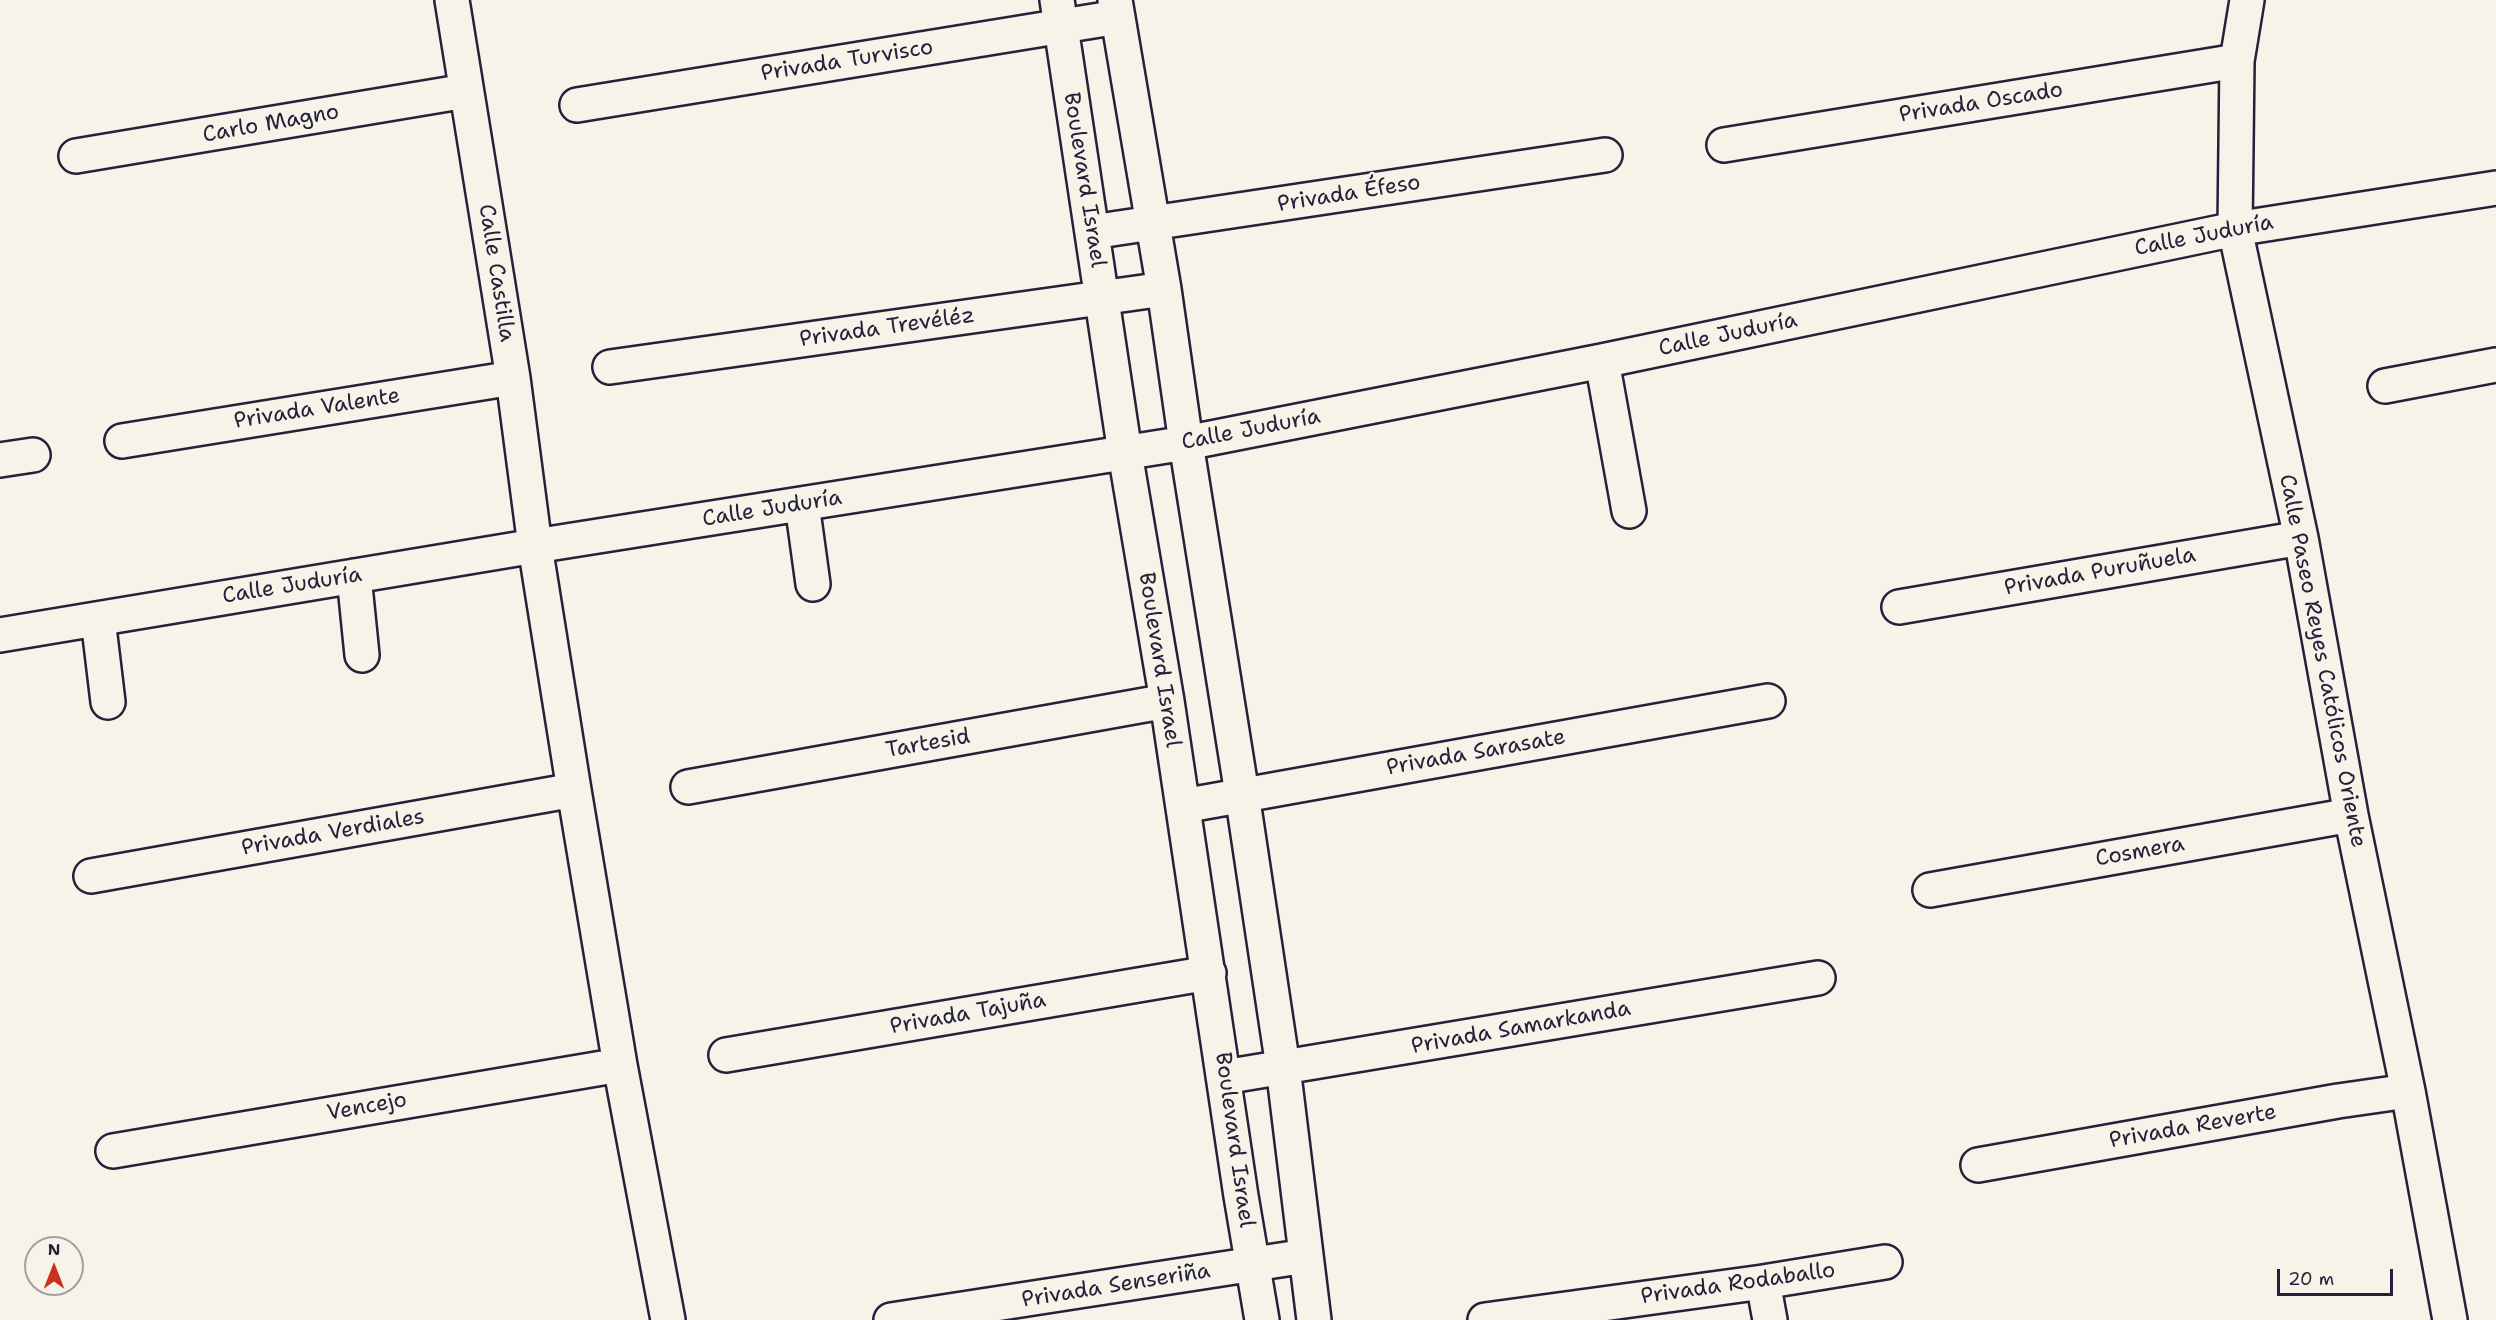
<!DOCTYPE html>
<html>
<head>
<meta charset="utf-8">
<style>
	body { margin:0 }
	#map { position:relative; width:2496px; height:1320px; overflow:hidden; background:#f7f3e8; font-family:"Shantell Sans",sans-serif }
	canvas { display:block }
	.north { position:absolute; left:24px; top:1236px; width:60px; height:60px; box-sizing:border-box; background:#f7f3e8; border:2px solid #a29fa3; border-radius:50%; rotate:0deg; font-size:16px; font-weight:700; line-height:24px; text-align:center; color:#22223b }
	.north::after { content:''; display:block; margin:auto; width:21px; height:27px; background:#c8321e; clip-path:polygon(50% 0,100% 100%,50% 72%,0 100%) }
	.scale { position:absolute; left:2277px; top:1269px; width:116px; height:27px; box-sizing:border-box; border:3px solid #22223b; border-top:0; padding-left:8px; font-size:18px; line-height:21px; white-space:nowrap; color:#22223b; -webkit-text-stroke:4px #f7f3e8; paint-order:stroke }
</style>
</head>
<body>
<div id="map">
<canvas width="2496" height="1320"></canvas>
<div class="north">N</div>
<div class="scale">20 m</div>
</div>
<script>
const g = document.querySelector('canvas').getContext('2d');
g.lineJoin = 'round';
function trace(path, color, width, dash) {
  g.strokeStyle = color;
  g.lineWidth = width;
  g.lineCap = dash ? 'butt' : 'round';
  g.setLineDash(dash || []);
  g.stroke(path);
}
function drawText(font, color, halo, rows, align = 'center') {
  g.font = font + ' "Shantell Sans",sans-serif';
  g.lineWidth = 5;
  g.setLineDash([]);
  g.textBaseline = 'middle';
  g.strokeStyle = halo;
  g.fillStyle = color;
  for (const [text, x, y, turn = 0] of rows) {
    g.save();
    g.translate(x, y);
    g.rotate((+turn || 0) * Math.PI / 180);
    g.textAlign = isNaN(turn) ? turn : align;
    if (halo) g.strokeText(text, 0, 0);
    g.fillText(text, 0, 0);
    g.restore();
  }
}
const minor = new Path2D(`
	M 452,0 L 513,378 L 535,546 L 574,790 L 620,1065 L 668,1320
	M 1057,0 L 1125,453 L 1167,701 L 1241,1196 L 1262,1320
	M 1115,0 L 1164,289 L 1186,443 L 1242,794 L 1283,1067 L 1314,1320
	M 2247,0 L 2237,61 L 2235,229 L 2301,538 L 2351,815 L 2408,1091 L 2450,1320
	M 577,105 L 1118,17
	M 1724,145 L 2237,61
	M 76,156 L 466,91
	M 1092,232 L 1605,155
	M 1602,361 L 1629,511
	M 610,367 L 1164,289
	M 2385,386 L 2496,365
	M 122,441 L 513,378
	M 0,460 L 33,455
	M 802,504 L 813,584
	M 354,576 L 362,655
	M 1899,607 L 2301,538
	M 98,619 L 108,702
	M 0,635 L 535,546 L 1186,443 L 1602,361 L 2235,229 L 2496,188
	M 688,787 L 1167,701
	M 1183,806 L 1768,701
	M 91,876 L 574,790
	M 1930,890 L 2351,815
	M 726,1055 L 1209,973
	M 1224,1077 L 1818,978
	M 113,1151 L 620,1065
	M 1978,1165 L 2338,1101 L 2408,1091
	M 1763,1282 L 1770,1320
	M 891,1320 L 1306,1256
	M 1485,1320 L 1763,1282 L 1885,1262`);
trace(minor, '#22223b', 38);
trace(minor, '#f7f3e8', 33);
drawText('22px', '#22223b', '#f7f3e8', [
	["Privada Turvisco",847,61,-9],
	["Privada Oscado",1981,103,-9],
	["Carlo Magno",271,124,-10],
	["Boulevard Israel",1084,180,81],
	["Privada Éfeso",1349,194,-9],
	["Calle Juduría",2204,236,-11],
	["Calle Castilla",496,273,81],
	["Privada Trevéléz",887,328,-8],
	["Calle Juduría",1728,335,-12],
	["Privada Valente",317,409,-9],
	["Calle Juduría",1251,430,-11],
	["Calle Juduría",772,509,-9],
	["Privada Puruñuela",2100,572,-10],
	["Calle Juduría",292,586,-9],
	["Boulevard Israel",1159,660,81],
	["Calle Paseo Reyes Católicos Oriente",2322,661,79],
	["Tartesid",928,744,-10],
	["Privada Sarasate",1476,753,-10],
	["Privada Verdiales",333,833,-10],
	["Cosmera",2140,852,-10],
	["Privada Tajuña",968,1014,-10],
	["Privada Samarkanda",1521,1028,-10],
	["Vencejo",367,1107,-10],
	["Privada Reverte",2193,1127,-10],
	["Boulevard Israel",1234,1140,82],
	["Privada Rodaballo",1738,1284,-8],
	["Privada Senseriña",1116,1286,-9]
]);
</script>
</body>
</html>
